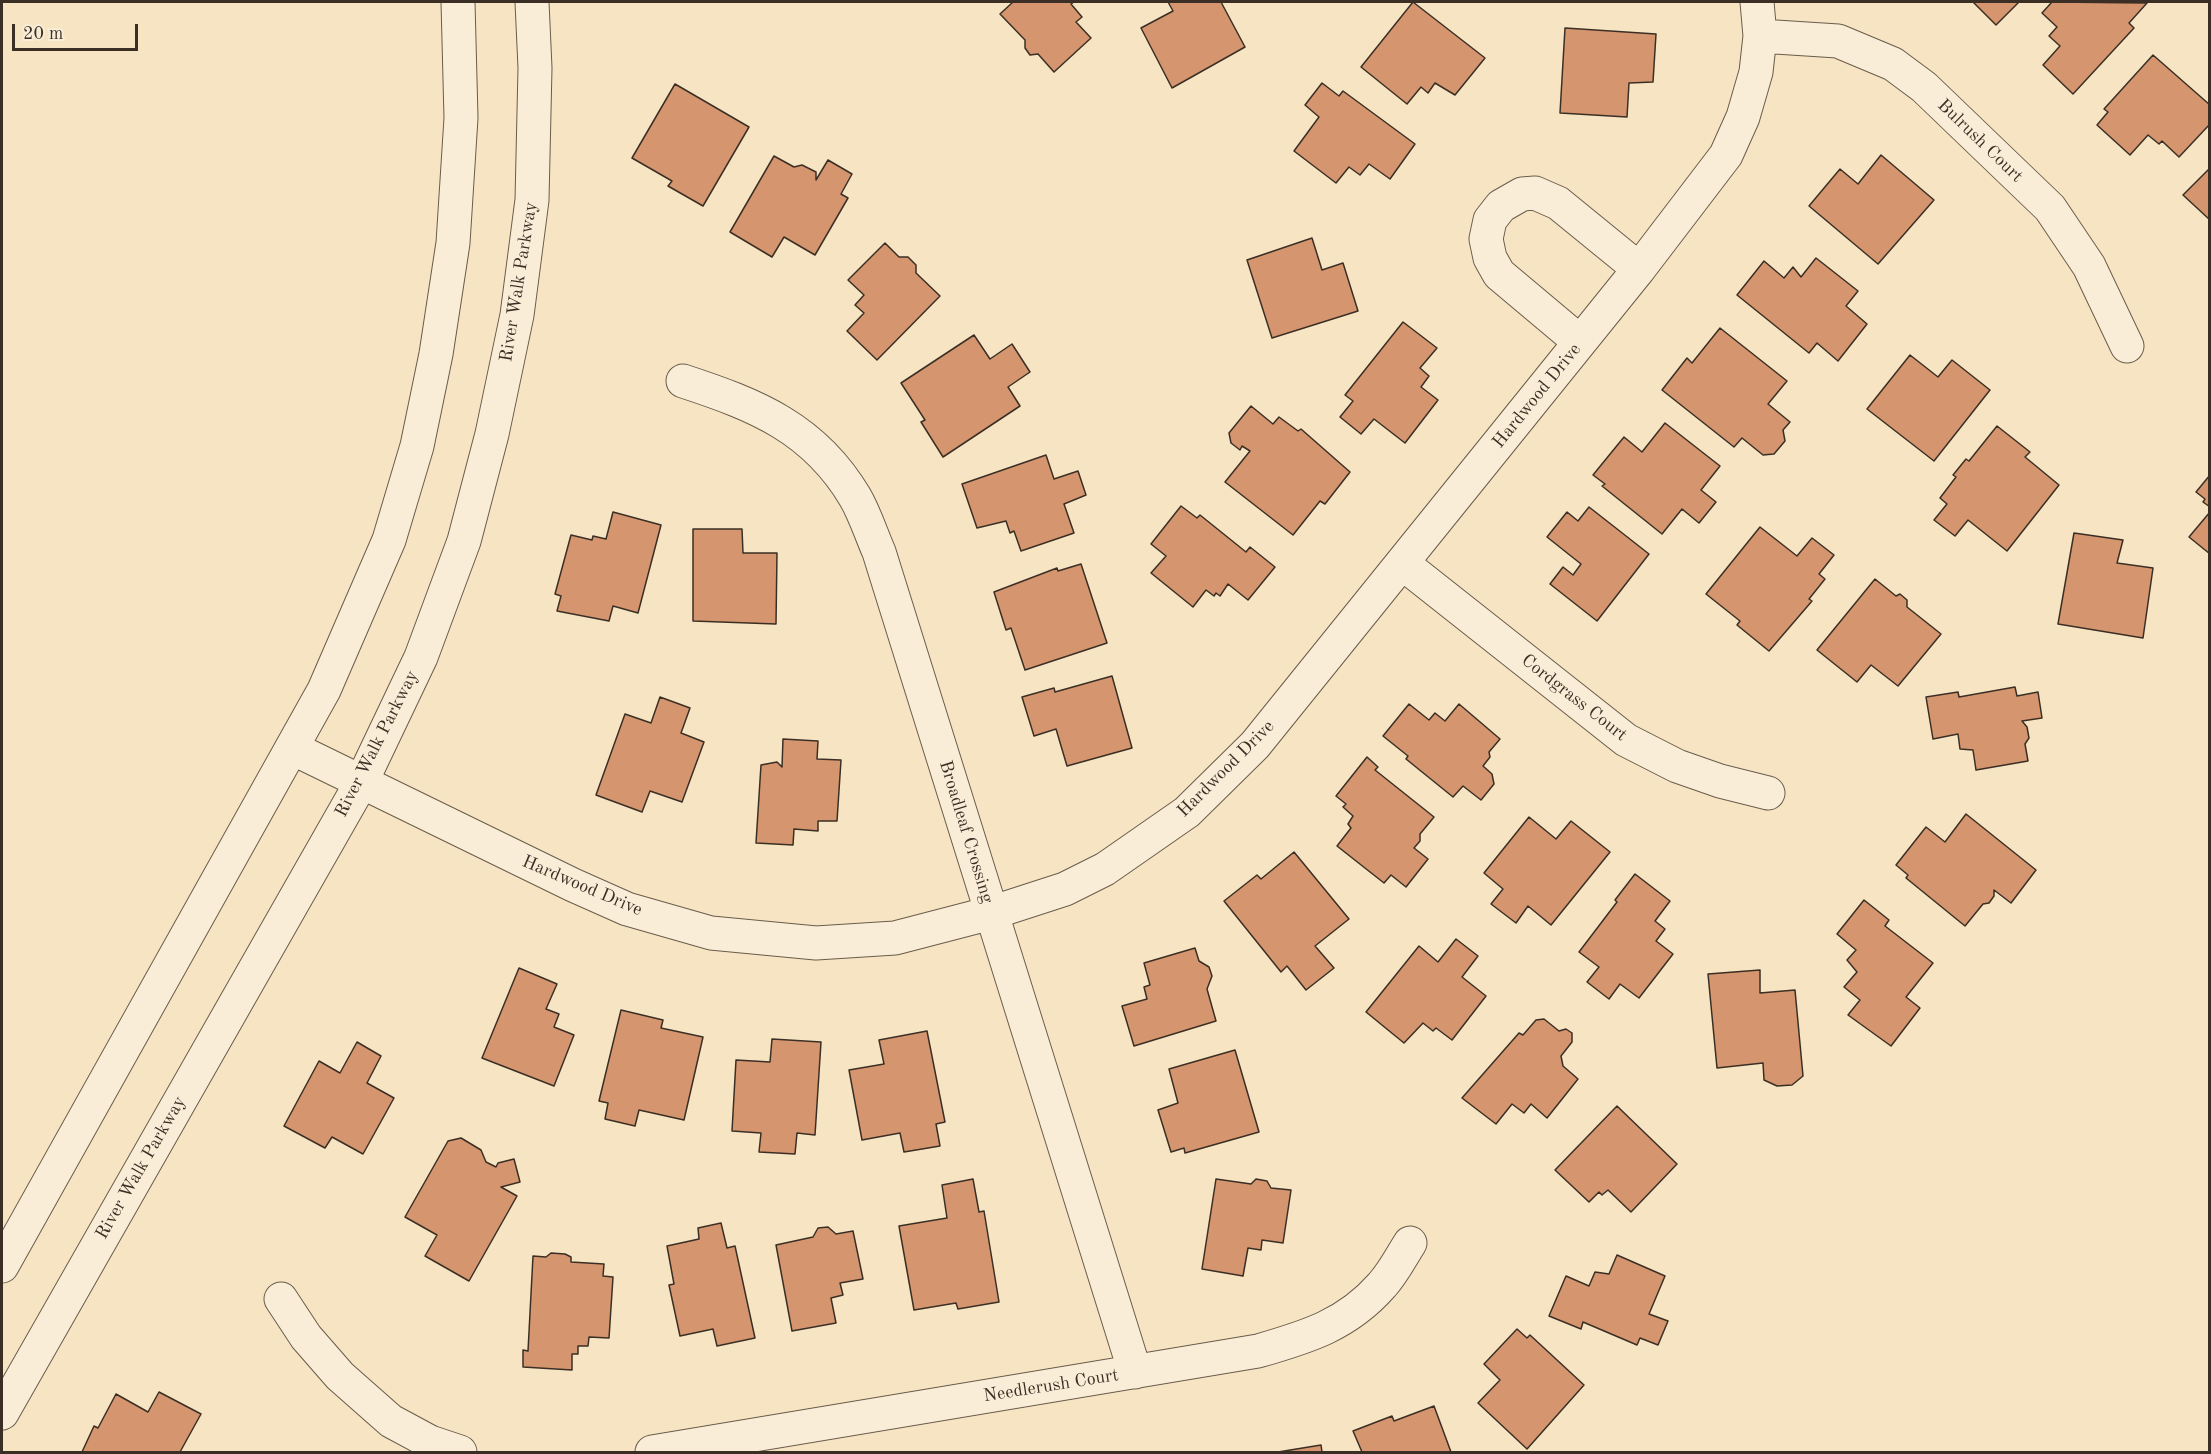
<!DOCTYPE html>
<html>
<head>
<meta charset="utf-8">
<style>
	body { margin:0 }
	#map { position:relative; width:2211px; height:1454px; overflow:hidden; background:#f6e4c2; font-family:"Old Standard TT",serif }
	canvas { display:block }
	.frame { position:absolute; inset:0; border:3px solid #3b2f25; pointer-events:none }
	.scale { position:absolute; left:12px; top:24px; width:126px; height:27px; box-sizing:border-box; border:3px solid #3b2f25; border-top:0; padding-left:8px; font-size:18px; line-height:21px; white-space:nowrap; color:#3b2f25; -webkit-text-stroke:4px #f9edd7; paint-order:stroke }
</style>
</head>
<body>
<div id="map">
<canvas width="2211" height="1454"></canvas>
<div class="frame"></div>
<div class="scale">20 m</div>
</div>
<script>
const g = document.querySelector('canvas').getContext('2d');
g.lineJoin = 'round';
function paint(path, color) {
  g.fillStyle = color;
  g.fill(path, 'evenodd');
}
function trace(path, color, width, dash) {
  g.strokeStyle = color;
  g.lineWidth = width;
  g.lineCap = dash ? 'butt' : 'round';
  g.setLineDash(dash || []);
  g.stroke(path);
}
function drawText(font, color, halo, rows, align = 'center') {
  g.font = font + ' "Old Standard TT",serif';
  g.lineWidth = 4.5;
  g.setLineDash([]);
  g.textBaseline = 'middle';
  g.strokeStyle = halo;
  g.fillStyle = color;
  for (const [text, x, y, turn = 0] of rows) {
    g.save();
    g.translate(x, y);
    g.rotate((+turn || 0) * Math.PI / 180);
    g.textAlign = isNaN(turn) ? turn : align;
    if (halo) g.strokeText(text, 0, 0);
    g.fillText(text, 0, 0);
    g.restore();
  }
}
const building = new Path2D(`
	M 1013,2 L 1074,2 L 1071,4 L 1082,17 L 1076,22 L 1091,38 L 1054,72 L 1038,54 L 1030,55 L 1025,48 L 1025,40 L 1000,14 Z
	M 1168,2 L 1221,2 L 1245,47 L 1172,88 L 1141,28 L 1173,11 Z
	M 1413,2 L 1485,58 L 1455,95 L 1435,83 L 1428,93 L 1421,87 L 1407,104 L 1361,67 Z
	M 1973,2 L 2019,2 L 1996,25 Z
	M 2052,2 L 2147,3 L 2129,23 L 2134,28 L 2073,94 L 2043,65 L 2060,46 L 2049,36 L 2057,27 L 2042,13 Z
	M 1565,28 L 1656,34 L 1653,82 L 1629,83 L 1627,117 L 1560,113 Z
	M 2153,55 L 2210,105 L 2210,124 L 2179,157 L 2162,141 L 2159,144 L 2148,135 L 2130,155 L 2097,125 L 2108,112 L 2104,109 Z
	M 1322,83 L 1339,96 L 1343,91 L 1415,144 L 1390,179 L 1369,164 L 1360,175 L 1349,167 L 1336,183 L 1294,151 L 1319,117 L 1305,105 Z
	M 675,84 L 749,127 L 703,206 L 668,186 L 672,181 L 632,158 Z
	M 1881,155 L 1934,200 L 1878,264 L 1809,206 L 1840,169 L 1858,184 Z
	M 774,156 L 794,167 L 802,165 L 816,172 L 816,180 L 828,160 L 852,174 L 841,194 L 848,198 L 815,255 L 784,237 L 772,257 L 730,232 Z
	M 2210,168 L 2210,220 L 2183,195 Z
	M 1312,238 L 1322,270 L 1343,263 L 1358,311 L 1272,338 L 1247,260 Z
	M 885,243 L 899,257 L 908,257 L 916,265 L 916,273 L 940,296 L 877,360 L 847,331 L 864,313 L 855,305 L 864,295 L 848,280 Z
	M 1816,258 L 1858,291 L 1846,306 L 1867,324 L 1838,361 L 1817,343 L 1809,353 L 1737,295 L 1764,261 L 1784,278 L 1793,267 L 1801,277 Z
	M 1403,322 L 1437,348 L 1420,368 L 1429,376 L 1421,387 L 1438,400 L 1405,443 L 1374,419 L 1361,434 L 1340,417 L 1353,401 L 1345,395 Z
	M 1720,328 L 1787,381 L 1768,404 L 1790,422 L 1783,430 L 1785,441 L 1774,454 L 1763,455 L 1742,438 L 1734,447 L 1662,390 L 1687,358 L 1692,363 Z
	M 974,335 L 990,359 L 1012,344 L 1030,372 L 1008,387 L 1020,406 L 943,457 L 921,422 L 925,420 L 901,383 Z
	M 1910,355 L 1938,377 L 1952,360 L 1990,390 L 1934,461 L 1867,409 Z
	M 1251,406 L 1273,424 L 1279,417 L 1298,431 L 1301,429 L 1350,472 L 1325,504 L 1320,501 L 1293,535 L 1225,482 L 1250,451 L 1242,446 L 1240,450 L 1231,443 L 1229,433 Z
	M 1665,423 L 1720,466 L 1701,490 L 1716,502 L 1699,523 L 1682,509 L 1662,534 L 1602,486 L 1605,484 L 1593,475 L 1624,437 L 1642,452 Z
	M 1997,426 L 2030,452 L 2025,457 L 2059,485 L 2007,551 L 1968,520 L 1955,536 L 1934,520 L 1947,504 L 1940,498 L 1956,477 L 1953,475 L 1966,459 L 1969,461 Z
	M 1046,455 L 1054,479 L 1078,471 L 1086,495 L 1064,504 L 1074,533 L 1021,551 L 1014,531 L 1010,533 L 1006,521 L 977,528 L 962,484 Z
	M 2210,475 L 2210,507 L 2203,502 L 2205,499 L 2196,492 Z
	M 1181,506 L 1197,518 L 1200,515 L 1246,552 L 1250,547 L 1275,567 L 1248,600 L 1228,584 L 1220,596 L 1216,593 L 1214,596 L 1206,590 L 1193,607 L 1151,573 L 1166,556 L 1151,544 Z
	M 1589,507 L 1649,554 L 1597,621 L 1550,584 L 1563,567 L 1573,575 L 1581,564 L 1547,537 L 1567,512 L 1578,521 Z
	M 613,512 L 661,525 L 638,613 L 613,606 L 609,621 L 557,611 L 561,596 L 555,594 L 571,535 L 592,540 L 593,536 L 606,539 Z
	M 2210,512 L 2210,554 L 2189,537 Z
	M 1760,527 L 1797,556 L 1812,538 L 1834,555 L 1819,574 L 1825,579 L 1809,599 L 1812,601 L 1769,651 L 1737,625 L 1740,621 L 1706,594 Z
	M 693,529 L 742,529 L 743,553 L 777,553 L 776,624 L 693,621 Z
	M 2074,533 L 2123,540 L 2117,563 L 2153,568 L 2143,638 L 2058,624 Z
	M 1081,564 L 1107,643 L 1025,670 L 1011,628 L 1006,630 L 994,592 L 1057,568 L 1058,571 Z
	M 1875,579 L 1896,596 L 1900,594 L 1907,600 L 1907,607 L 1941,634 L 1898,686 L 1871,665 L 1857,682 L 1817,650 Z
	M 1112,676 L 1132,748 L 1067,766 L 1056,729 L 1034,736 L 1022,697 L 1054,688 L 1055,692 Z
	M 2015,687 L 2017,696 L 2038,692 L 2042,718 L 2022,721 L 2027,727 L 2029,738 L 2025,744 L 2028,761 L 1976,770 L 1973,750 L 1960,749 L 1958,734 L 1933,739 L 1926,697 L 1958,692 L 1959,697 Z
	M 660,697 L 690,708 L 681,733 L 704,742 L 682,802 L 650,791 L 642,812 L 596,795 L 625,714 L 651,723 Z
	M 1409,704 L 1429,720 L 1435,713 L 1445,721 L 1459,704 L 1500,739 L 1489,752 L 1490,757 L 1483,766 L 1492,774 L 1494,784 L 1481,800 L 1463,786 L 1453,797 L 1406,759 L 1408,756 L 1383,736 Z
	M 783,739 L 818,741 L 817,759 L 841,760 L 837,821 L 818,821 L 818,831 L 794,829 L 793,845 L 756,843 L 761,765 L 777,762 L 782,767 Z
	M 1367,757 L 1378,767 L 1375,770 L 1434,817 L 1420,834 L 1420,841 L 1414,848 L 1428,859 L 1406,887 L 1391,875 L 1384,883 L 1337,846 L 1351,828 L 1348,824 L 1353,816 L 1343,807 L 1346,804 L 1336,796 Z
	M 1966,814 L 2036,870 L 2011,903 L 1994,890 L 1994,896 L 1989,903 L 1983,904 L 1965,926 L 1906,878 L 1908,875 L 1896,865 L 1926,827 L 1945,842 Z
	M 1529,817 L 1556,839 L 1571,821 L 1610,852 L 1551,925 L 1528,906 L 1516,923 L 1491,904 L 1503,889 L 1484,873 Z
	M 1294,852 L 1349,919 L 1315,946 L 1334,968 L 1306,990 L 1287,966 L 1281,972 L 1224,901 L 1257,875 L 1261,879 Z
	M 1635,874 L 1670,901 L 1655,921 L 1665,929 L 1656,941 L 1673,954 L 1639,998 L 1620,984 L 1609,999 L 1587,982 L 1599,967 L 1579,952 L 1617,902 L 1615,900 Z
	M 1864,900 L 1889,920 L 1885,926 L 1933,963 L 1906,997 L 1920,1008 L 1891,1046 L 1848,1015 L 1860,1000 L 1844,987 L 1857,972 L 1847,960 L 1856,950 L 1837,934 Z
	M 1456,939 L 1478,956 L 1462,977 L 1486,996 L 1452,1040 L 1436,1028 L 1433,1031 L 1423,1023 L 1404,1043 L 1366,1012 L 1419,946 L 1438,962 Z
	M 1195,948 L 1199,961 L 1209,967 L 1212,976 L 1207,989 L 1216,1021 L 1134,1046 L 1122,1006 L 1147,999 L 1144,987 L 1150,985 L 1144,963 Z
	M 519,968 L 557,984 L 546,1009 L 559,1014 L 554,1027 L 574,1035 L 554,1086 L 482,1058 Z
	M 1760,970 L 1760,993 L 1795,990 L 1803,1076 L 1792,1085 L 1777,1086 L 1764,1080 L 1763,1063 L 1717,1068 L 1708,974 Z
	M 621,1010 L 663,1020 L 661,1028 L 703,1037 L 684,1120 L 639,1110 L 635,1126 L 605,1119 L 608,1103 L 599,1101 Z
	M 1544,1019 L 1559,1031 L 1566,1029 L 1572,1033 L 1572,1042 L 1561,1056 L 1563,1066 L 1578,1079 L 1547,1118 L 1531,1104 L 1524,1113 L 1512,1104 L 1496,1124 L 1462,1098 L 1519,1033 L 1523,1035 L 1536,1020 Z
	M 927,1031 L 945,1122 L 936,1124 L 940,1146 L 904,1152 L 900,1133 L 862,1140 L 849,1070 L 884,1064 L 879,1040 Z
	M 772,1039 L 821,1042 L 815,1135 L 797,1133 L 795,1154 L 759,1152 L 761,1133 L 732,1131 L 736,1060 L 770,1062 Z
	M 357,1042 L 381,1056 L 367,1083 L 394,1098 L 363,1154 L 332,1137 L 325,1148 L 284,1126 L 319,1061 L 340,1073 Z
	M 1235,1050 L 1259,1132 L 1185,1153 L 1184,1148 L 1171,1152 L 1158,1110 L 1178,1103 L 1169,1069 Z
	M 1617,1106 L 1677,1164 L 1631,1212 L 1608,1190 L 1602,1195 L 1599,1192 L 1589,1202 L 1555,1170 Z
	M 461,1138 L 481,1150 L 486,1162 L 496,1167 L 498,1163 L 514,1159 L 520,1182 L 501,1187 L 517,1196 L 469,1281 L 425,1256 L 437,1235 L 405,1217 L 448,1141 Z
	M 973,1179 L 979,1212 L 984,1211 L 999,1302 L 958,1309 L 956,1303 L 914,1310 L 899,1226 L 947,1218 L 942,1185 Z
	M 1216,1179 L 1251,1184 L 1256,1179 L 1267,1181 L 1271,1188 L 1291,1190 L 1283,1243 L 1262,1240 L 1261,1250 L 1248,1248 L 1243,1276 L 1202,1269 Z
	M 721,1223 L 727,1248 L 735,1246 L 755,1338 L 717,1346 L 713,1329 L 680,1336 L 669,1285 L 674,1284 L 667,1246 L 699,1239 L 698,1228 Z
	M 828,1227 L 836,1234 L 853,1231 L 863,1279 L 840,1283 L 843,1295 L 831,1298 L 836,1323 L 792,1331 L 776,1245 L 813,1237 L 818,1228 Z
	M 551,1253 L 565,1254 L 571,1257 L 571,1262 L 604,1264 L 603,1276 L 613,1277 L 609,1338 L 589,1337 L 588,1346 L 578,1346 L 578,1354 L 572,1354 L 572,1370 L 523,1367 L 523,1350 L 528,1351 L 533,1256 L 546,1257 Z
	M 1617,1255 L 1665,1276 L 1649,1314 L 1668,1321 L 1658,1345 L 1640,1338 L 1637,1345 L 1583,1322 L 1581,1329 L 1549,1316 L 1566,1276 L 1589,1286 L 1595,1272 L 1609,1274 Z
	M 1517,1329 L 1527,1338 L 1530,1335 L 1584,1385 L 1527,1449 L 1478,1403 L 1500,1380 L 1484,1364 Z
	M 159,1392 L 201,1414 L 180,1452 L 82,1452 L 94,1426 L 98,1428 L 116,1394 L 148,1412 Z
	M 1434,1406 L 1451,1452 L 1362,1452 L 1353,1431 L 1392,1416 L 1394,1421 Z
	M 1321,1445 L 1322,1452 L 1278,1452 Z`);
paint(building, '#d5966f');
trace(building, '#3b2f25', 1.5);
const minor = new Path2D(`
	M 1760,36 L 1838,41 L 1893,64 L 1924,87 L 2050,208 L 2089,266 L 2127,346
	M 1580,342 L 1499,274 L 1490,258 L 1486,239 L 1490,220 L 1501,206 L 1522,194 L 1535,193 L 1558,203 L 1639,269
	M 683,381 C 756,405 814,428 855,497 C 865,514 871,534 879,552 L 1135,1372
	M 1402,563 L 1626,740 L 1677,766 L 1720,781 L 1768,793
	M 292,748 L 573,885 L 627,909 L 711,933 L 816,943 L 895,938 L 991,913 L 1065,889 L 1105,869 L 1187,812 L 1255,745 L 1639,269 L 1726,155 L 1743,117 L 1756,72 L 1760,36 L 1757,2
	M 281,1299 L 306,1337 L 340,1376 L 391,1421 L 430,1442 L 460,1452
	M 652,1452 L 1258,1351 C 1307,1337 1347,1325 1382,1285 C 1393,1273 1401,1257 1410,1243`);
const tertiary = new Path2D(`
	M 2,1266 L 324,690 L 389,540 L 417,446 L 436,354 L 453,243 L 461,118 L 458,2
	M 2,1413 L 361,783 L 421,657 L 464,541 L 492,434 L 517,315 L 532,200 L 535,68 L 532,2`);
trace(minor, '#6a5c4c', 35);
trace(tertiary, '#6a5c4c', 35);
trace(minor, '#f9edd7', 33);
trace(tertiary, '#f9edd7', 33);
drawText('18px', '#3b2f25', '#f9edd7', [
	["Bulrush Court",1980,141,44],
	["River Walk Parkway",519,282,-81],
	["Hardwood Drive",1537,396,-51],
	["Cordgrass Court",1574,698,38],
	["River Walk Parkway",377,744,-63],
	["Hardwood Drive",1226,769,-45],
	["Broadleaf Crossing",966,832,73],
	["Hardwood Drive",582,886,23],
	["River Walk Parkway",141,1168,-60],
	["Needlerush Court",1051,1386,-9]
]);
</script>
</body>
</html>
